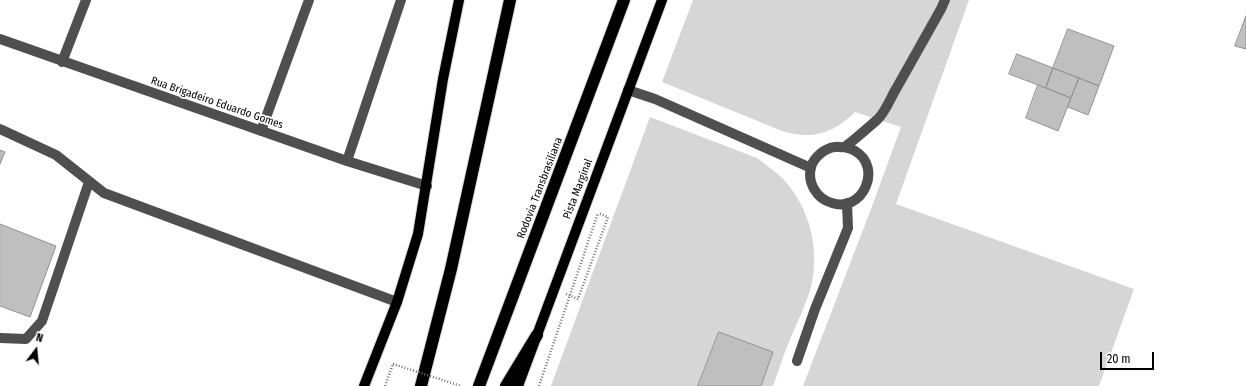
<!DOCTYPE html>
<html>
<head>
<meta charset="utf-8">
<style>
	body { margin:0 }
	#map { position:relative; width:1246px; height:386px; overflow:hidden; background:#fff; font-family:"Fira Sans Condensed",sans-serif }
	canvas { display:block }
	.north { position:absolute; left:16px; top:330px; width:40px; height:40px; -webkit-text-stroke:3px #fff; paint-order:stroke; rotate:16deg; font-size:11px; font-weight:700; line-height:16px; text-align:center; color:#000 }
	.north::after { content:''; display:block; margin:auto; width:14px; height:18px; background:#000; clip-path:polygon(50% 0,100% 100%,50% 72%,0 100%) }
	.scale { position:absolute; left:1100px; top:352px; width:54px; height:18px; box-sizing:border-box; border:2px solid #000; border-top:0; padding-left:5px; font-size:12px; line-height:14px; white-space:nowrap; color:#000; -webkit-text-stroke:3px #fff; paint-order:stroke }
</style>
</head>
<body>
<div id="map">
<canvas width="1246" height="386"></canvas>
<div class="north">N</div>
<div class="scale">20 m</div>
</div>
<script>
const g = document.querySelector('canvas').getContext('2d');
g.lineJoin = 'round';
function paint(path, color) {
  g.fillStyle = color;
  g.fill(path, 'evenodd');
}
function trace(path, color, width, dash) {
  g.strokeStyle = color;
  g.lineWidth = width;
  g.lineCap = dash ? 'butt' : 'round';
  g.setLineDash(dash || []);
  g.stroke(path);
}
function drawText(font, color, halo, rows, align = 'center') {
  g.font = font + ' "Fira Sans Condensed",sans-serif';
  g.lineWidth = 3.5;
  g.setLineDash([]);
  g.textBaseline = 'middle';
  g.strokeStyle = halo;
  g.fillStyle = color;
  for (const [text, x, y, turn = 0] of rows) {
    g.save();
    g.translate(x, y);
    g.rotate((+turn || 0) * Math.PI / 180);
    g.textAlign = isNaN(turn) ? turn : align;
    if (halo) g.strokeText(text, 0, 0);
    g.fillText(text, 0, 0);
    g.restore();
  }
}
paint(new Path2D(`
	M 693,0 L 969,0 L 896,204 L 1134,289 L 1099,386 L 803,386 L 871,209 L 901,127 L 855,112 C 833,134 812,140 782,131 L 662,82 Z
	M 650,117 L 757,158 C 766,165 775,171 783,179 C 810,207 820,250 811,287 C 806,304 798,321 791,337 C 784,353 779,370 773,386 L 551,386 Z`), '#d6d6d6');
const building = new Path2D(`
	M 1246,16 L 1246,49 L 1235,46 Z
	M 1068,29 L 1114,46 L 1099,86 L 1053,68 Z
	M 1017,54 L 1053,68 L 1046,88 L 1009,74 Z
	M 1053,68 L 1079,78 L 1071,98 L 1046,88 Z
	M 1079,78 L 1099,86 L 1088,115 L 1068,107 Z
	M 1038,85 L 1071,98 L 1058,131 L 1026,118 Z
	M 0,150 L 5,152 L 0,164 Z
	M 0,224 L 56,246 L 30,317 L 0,306 Z
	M 719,332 L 773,352 L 761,386 L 698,386 Z`);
paint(building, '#bfbfbf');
trace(building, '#939393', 1);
const major = new Path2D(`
	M 364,386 L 397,302 L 418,234 L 443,79 L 459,0
	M 518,386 L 662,0`);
const highway = new Path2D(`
	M 421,386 L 451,269 L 510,0
	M 479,386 L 624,0
	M 506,386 L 537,335`);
trace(major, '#dbdbdb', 12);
trace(highway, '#dbdbdb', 14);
trace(new Path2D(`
	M 566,294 L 578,299 L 608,217 L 598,213
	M 385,386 L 393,364`), '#717171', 2.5, [1, 2]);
trace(new Path2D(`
	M 0,39 L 347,161 L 427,186
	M 62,62 L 86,0
	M 628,90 L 655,99 L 811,168
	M 0,129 L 56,155 L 104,193 L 397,302
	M 261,131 L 309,0
	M 844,147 C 848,148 852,149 855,151 C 883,167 863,213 832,203 C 817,199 807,183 811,167 C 814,157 825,148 835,147 C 838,146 842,148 844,147 C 849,145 872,124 877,120 C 885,113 891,97 896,89 C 911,62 926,36 941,9 L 945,0
	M 347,161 L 401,0
	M 0,338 L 26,339 L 42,321 L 89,182
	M 797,361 L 815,309 L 848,228 L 847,203`), '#4f4f4f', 10);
trace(major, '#000', 10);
trace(highway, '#000', 12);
trace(new Path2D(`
	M 393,364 L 461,386
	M 539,386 L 598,213`), '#717171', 2.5, [1, 2]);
drawText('11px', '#000', '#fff', [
	["Rua Brigadeiro Eduardo Gomes",217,103,19],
	["Rodovia Transbrasiliana",540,188,-69],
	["Pista Marginal",578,189,-69]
]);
</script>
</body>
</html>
